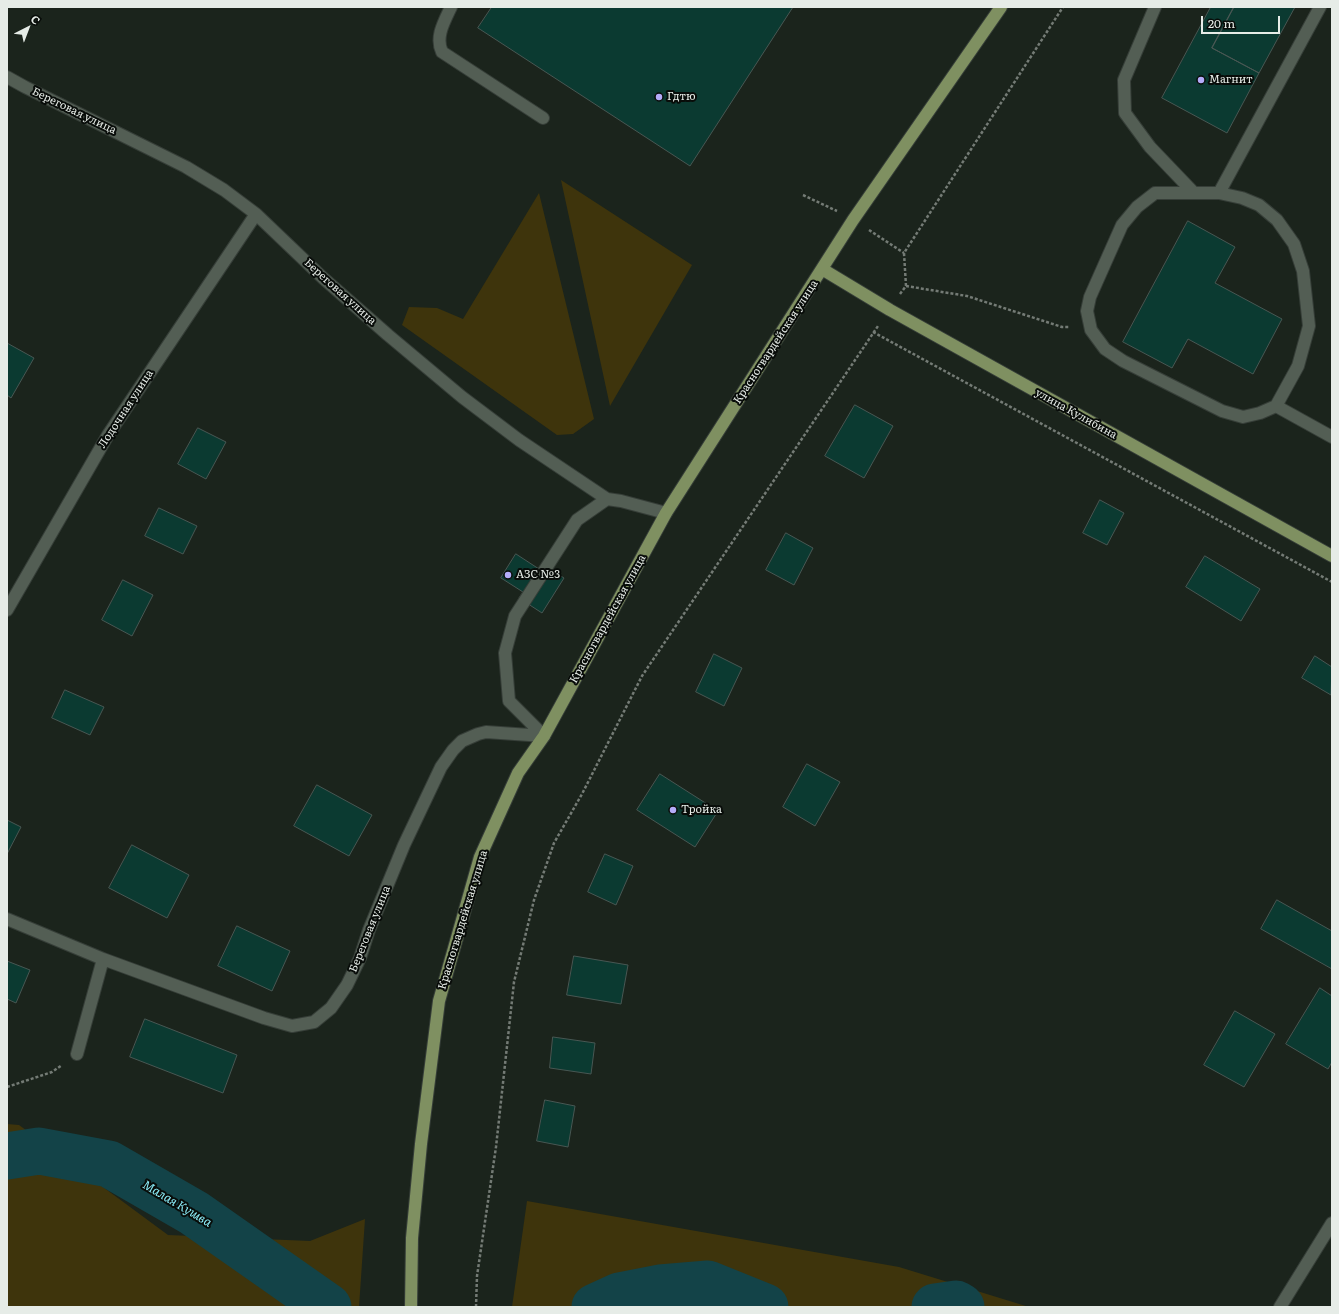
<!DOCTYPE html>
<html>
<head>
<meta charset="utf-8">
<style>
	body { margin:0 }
	#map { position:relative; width:1339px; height:1314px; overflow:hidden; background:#1b241c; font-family:Literata,serif }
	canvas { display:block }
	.frame { position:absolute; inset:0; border:8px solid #e6ece7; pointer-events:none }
	.north { position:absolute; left:8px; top:8px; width:40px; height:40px; -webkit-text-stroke:3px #080c09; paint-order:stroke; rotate:42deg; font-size:11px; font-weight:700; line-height:16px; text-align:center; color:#e6ece7 }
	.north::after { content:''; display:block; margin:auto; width:14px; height:18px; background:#e6ece7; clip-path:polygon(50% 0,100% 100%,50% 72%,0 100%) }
	.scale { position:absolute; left:1201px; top:16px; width:79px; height:18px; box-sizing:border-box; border:2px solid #e6ece7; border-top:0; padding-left:5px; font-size:12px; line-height:14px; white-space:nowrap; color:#e6ece7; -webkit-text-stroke:3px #080c09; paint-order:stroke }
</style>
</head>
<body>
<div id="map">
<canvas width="1339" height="1314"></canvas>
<div class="frame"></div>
<div class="north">С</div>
<div class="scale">20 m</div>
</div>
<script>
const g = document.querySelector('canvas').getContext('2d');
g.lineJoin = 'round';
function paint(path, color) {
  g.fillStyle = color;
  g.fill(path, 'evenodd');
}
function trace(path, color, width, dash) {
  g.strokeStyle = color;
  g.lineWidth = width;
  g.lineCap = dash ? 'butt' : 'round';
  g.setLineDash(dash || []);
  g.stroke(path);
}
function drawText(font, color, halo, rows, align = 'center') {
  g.font = font + ' Literata,serif';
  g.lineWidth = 4;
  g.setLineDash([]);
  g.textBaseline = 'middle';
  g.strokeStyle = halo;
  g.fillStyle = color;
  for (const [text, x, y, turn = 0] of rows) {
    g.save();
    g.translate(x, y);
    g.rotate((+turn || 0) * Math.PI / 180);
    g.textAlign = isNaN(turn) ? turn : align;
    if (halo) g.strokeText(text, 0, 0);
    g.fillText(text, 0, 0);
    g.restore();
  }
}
paint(new Path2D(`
	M 561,180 L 692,265 L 610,406 Z
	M 539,193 L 594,419 L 573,434 L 557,435 L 402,325 L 409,307 L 437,308 L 463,319 Z
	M 7,1124 L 19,1125 L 168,1235 L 310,1241 L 365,1219 L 359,1307 L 7,1307 Z
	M 527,1201 L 899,1267 L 1029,1307 L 512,1307 Z`), '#3e340c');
trace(new Path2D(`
	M 7,1156 L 39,1151 L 109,1164 L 194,1213 L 328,1307
	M 595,1307 L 619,1296 L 660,1288 L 708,1284 L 765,1307
	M 935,1307 L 956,1304 L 961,1307`), '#134348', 47);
const building = new Path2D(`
	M 492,7 L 793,7 L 690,166 L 478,28 Z
	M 1211,7 L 1234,7 L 1212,48 L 1259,73 L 1227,133 L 1162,98 Z
	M 1234,7 L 1295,7 L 1259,73 L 1212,48 Z
	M 1188,221 L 1235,247 L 1215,283 L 1282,319 L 1253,374 L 1188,339 L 1172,368 L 1123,342 Z
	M 7,343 L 34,358 L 11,398 L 7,395 Z
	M 855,405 L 893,426 L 864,478 L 825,456 Z
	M 198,428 L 226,442 L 206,479 L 178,464 Z
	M 1100,500 L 1124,513 L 1107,545 L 1083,533 Z
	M 159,508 L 197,526 L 183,554 L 145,536 Z
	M 786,533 L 813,548 L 794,585 L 766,570 Z
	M 516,554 L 539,569 L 542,564 L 564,578 L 542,613 L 519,598 L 523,592 L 501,578 Z
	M 1205,556 L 1260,589 L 1241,621 L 1186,587 Z
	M 123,580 L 153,595 L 132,636 L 102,620 Z
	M 714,654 L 742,668 L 724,706 L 696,692 Z
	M 1315,656 L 1332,667 L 1331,695 L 1302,678 Z
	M 65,690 L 104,707 L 90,735 L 52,718 Z
	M 807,764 L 840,782 L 815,826 L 783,807 Z
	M 660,774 L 718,811 L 695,847 L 637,810 Z
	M 317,785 L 372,815 L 349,856 L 294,826 Z
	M 7,820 L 21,827 L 7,854 Z
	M 132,845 L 189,875 L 167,918 L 109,888 Z
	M 605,854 L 633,866 L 616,905 L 588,892 Z
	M 1277,900 L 1332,931 L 1332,969 L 1261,929 Z
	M 237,926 L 290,951 L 272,991 L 218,966 Z
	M 574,956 L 628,965 L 621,1004 L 567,995 Z
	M 7,961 L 30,970 L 16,1003 L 7,999 Z
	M 1320,988 L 1332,996 L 1332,1062 L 1328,1069 L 1286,1044 Z
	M 1235,1011 L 1275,1034 L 1244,1087 L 1204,1065 Z
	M 145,1019 L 237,1055 L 223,1093 L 130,1057 Z
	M 553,1037 L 595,1043 L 591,1074 L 550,1068 Z
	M 545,1100 L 575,1106 L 568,1147 L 537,1141 Z`);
paint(building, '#0b3a31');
trace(building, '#485753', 1);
const minor = new Path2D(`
	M 451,7 C 444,22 435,37 442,52 L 543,118
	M 1155,7 L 1124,80 L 1125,113 L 1150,147 L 1194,193
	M 7,77 L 25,87 L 186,167 L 224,190 L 256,214 L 323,278 L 388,335 L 462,397 L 519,440 L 607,499 L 621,501 L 666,513
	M 1219,193 L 1320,7
	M 1276,406 L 1260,413 L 1243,417 L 1222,411 L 1123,361 L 1105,349 L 1091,330 L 1087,311 L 1090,297 L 1122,225 L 1137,207 L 1155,193 L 1219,193 L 1242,198 L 1259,205 L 1277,220 L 1294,244 L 1303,271 L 1309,326 L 1298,366 L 1276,406 L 1332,437
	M 7,610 L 108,435 L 256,214
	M 544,736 L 509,701 L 505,653 L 515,616 L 577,520 L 607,499
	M 7,919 L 103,959 L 264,1018 L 292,1026 L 314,1022 L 331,1008 L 347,985 L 360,958 L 369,930 L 404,845 L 441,767 L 453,750 L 462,741 L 478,734 L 486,732 L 544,736
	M 77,1054 L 103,959
	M 1280,1307 L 1332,1223`);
const major = new Path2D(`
	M 822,269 L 890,310 L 1332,556
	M 411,1307 L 412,1238 L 421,1144 L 439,1001 L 480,857 L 518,773 L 544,736 L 666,513 L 853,220 L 1001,7`);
trace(minor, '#363e38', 14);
trace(major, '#363e38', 14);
trace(new Path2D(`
	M 803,195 L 837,211
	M 869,230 L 904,253
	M 906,286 L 967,296 L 1062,327 L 1070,327
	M 900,294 L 906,286 L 904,253 L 1063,7
	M 873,332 L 1332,582
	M 7,1087 L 52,1072 L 62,1065
	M 476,1307 L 477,1276 L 496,1147 L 514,982 L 534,900 L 554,843 L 582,794 L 642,676 L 878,326`), '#747b75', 2.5, [3, 2]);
trace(minor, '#535e54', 12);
trace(major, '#7f9061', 12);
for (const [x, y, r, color] of [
	[1201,80,4,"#b4acf9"],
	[659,97,4,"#b4acf9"],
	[508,575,4,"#b4acf9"],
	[673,810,4,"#b4acf9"]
]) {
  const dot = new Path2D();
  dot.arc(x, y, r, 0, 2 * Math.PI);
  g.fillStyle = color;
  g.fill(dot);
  trace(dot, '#080c09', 1.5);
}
drawText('11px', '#e6ece7', '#080c09', [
	["Магнит",1209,80],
	["Гдтю",667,97],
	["АЗС №3",516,575],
	["Тройка",681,810]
], 'left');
drawText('11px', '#e6ece7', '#080c09', [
	["Береговая улица",74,111,26],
	["Береговая улица",340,292,42],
	["Красногвардейская улица",776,342,-57],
	["Лодочная улица",126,409,-57],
	["улица Кулибина",1076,414,29],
	["Красногвардейская улица",608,619,-61],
	["Красногвардейская улица",463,920,-73],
	["Береговая улица",370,929,-68]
]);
drawText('italic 12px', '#8df0fc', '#080c09', [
	["Малая Кушва",177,1204,31]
]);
</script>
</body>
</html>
